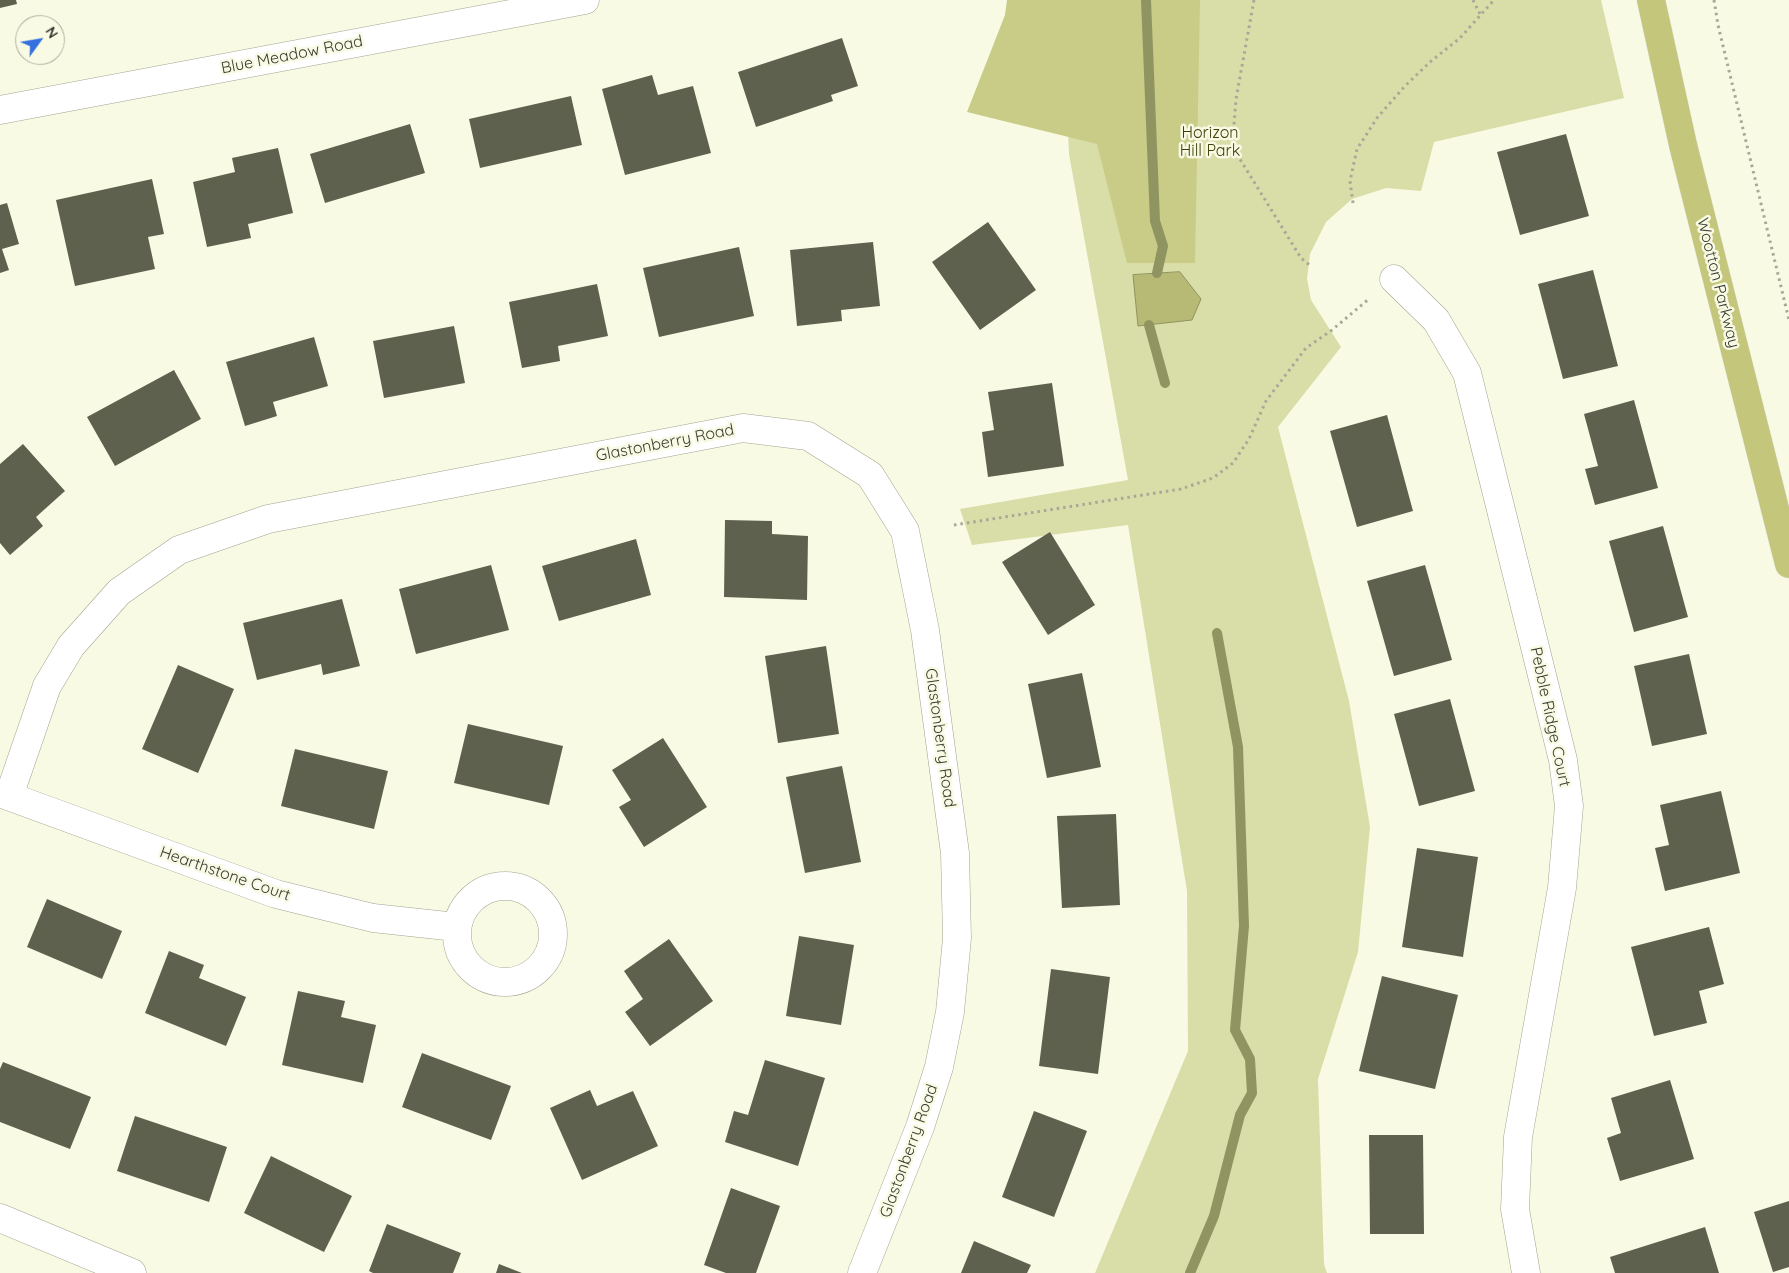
<!DOCTYPE html>
<html>
<head>
<meta charset="utf-8">
<style>
	body { margin:0 }
	#map { position:relative; width:1789px; height:1273px; overflow:hidden; background:#f8fae4; font-family:Quicksand,sans-serif }
	canvas { display:block }
	.north { position:absolute; left:15px; top:15px; width:50px; height:50px; box-sizing:border-box; background:#f8fae4; border:1px solid #acad9c; border-radius:50%; rotate:58deg; font-size:14px; font-weight:700; line-height:20px; text-align:center; color:#393a31 }
	.north::after { content:''; display:block; margin:auto; width:18px; height:22px; background:#3470de; clip-path:polygon(50% 0,100% 100%,50% 72%,0 100%) }
</style>
</head>
<body>
<div id="map">
<canvas width="1789" height="1273"></canvas>
<div class="north">N</div>
</div>
<script>
const g = document.querySelector('canvas').getContext('2d');
g.lineJoin = 'round';
function paint(path, color) {
  g.fillStyle = color;
  g.fill(path, 'evenodd');
}
function trace(path, color, width, dash) {
  g.strokeStyle = color;
  g.lineWidth = width;
  g.lineCap = dash ? 'butt' : 'round';
  g.setLineDash(dash || []);
  g.stroke(path);
}
function drawText(font, color, halo, rows, align = 'center') {
  g.font = font + ' Quicksand,sans-serif';
  g.lineWidth = 5;
  g.setLineDash([]);
  g.textBaseline = 'middle';
  g.strokeStyle = halo;
  g.fillStyle = color;
  for (const [text, x, y, turn = 0] of rows) {
    g.save();
    g.translate(x, y);
    g.rotate((+turn || 0) * Math.PI / 180);
    g.textAlign = isNaN(turn) ? turn : align;
    if (halo) g.strokeText(text, 0, 0);
    g.fillText(text, 0, 0);
    g.restore();
  }
}
paint(new Path2D(`
	M 1063,0 L 1601,0 L 1624,98 L 1434,142 L 1421,191 L 1386,188 L 1352,199 L 1326,222 L 1310,254 L 1307,279 L 1311,300 L 1341,347 L 1278,427 L 1349,701 L 1370,827 L 1358,952 L 1318,1079 L 1324,1264 L 1327,1273 L 1095,1273 L 1188,1051 L 1187,891 L 1128,525 L 972,545 L 960,509 L 1128,480 L 1069,154 Z`), '#d9dda7');
paint(new Path2D(`
	M 1007,0 L 1200,0 L 1195,263 L 1127,263 L 1097,144 L 967,112 L 1005,15 Z`), '#c8cc86');
const water = new Path2D(`
	M 1180,272 L 1201,299 L 1192,320 L 1138,326 L 1133,275 Z`);
paint(water, '#b6ba74');
trace(water, '#909460', 1);
trace(new Path2D(`
	M 1146,0 L 1155,221 L 1163,246 L 1157,273
	M 1149,325 L 1165,383
	M 1190,1273 L 1214,1216 L 1240,1115 L 1252,1093 L 1250,1059 L 1235,1030 L 1244,926 L 1238,747 L 1217,633`), '#909460', 10);
paint(new Path2D(`
	M 0,0 L 16,0 L 17,4 L 0,8 Z
	M 842,38 L 858,86 L 831,95 L 833,101 L 756,127 L 738,72 Z
	M 652,75 L 658,95 L 693,86 L 711,153 L 625,175 L 602,89 Z
	M 571,96 L 582,145 L 480,168 L 469,119 Z
	M 410,124 L 425,173 L 325,203 L 310,154 Z
	M 1566,134 L 1589,216 L 1520,235 L 1497,152 Z
	M 278,148 L 293,213 L 248,224 L 251,238 L 207,247 L 193,182 L 235,172 L 232,158 Z
	M 152,179 L 164,234 L 148,237 L 155,269 L 75,286 L 56,200 Z
	M 7,203 L 19,244 L 2,249 L 9,270 L 0,273 L 0,205 Z
	M 988,222 L 1036,290 L 980,330 L 932,262 Z
	M 873,242 L 880,306 L 841,310 L 842,321 L 797,326 L 790,250 Z
	M 739,247 L 754,316 L 659,337 L 643,268 Z
	M 1593,270 L 1618,366 L 1563,379 L 1538,284 Z
	M 597,284 L 608,336 L 558,346 L 560,361 L 522,368 L 509,302 Z
	M 454,326 L 465,383 L 384,398 L 373,341 Z
	M 314,337 L 328,386 L 273,402 L 277,416 L 245,426 L 226,362 Z
	M 174,370 L 201,419 L 115,466 L 87,417 Z
	M 1052,383 L 1064,466 L 988,477 L 982,432 L 994,430 L 988,392 Z
	M 1634,400 L 1658,488 L 1595,505 L 1585,469 L 1598,466 L 1584,414 Z
	M 1387,415 L 1413,511 L 1357,527 L 1330,431 Z
	M 23,444 L 65,491 L 36,517 L 43,526 L 10,555 L 0,543 L 0,464 Z
	M 725,520 L 772,521 L 772,534 L 808,536 L 807,600 L 724,597 Z
	M 1663,526 L 1688,617 L 1634,632 L 1609,541 Z
	M 1050,532 L 1095,605 L 1048,635 L 1002,562 Z
	M 636,539 L 651,595 L 559,621 L 542,566 Z
	M 491,565 L 509,630 L 416,654 L 399,589 Z
	M 1425,565 L 1452,660 L 1394,676 L 1367,581 Z
	M 342,599 L 360,666 L 323,675 L 321,664 L 257,680 L 243,623 Z
	M 826,646 L 839,734 L 778,743 L 765,656 Z
	M 1689,654 L 1707,734 L 1652,746 L 1634,666 Z
	M 178,665 L 234,689 L 198,773 L 142,749 Z
	M 1082,673 L 1101,767 L 1047,778 L 1028,684 Z
	M 1450,699 L 1475,791 L 1419,806 L 1394,714 Z
	M 468,724 L 563,746 L 549,805 L 454,783 Z
	M 663,738 L 707,807 L 644,847 L 619,807 L 631,800 L 612,770 Z
	M 295,749 L 388,771 L 374,829 L 281,806 Z
	M 842,766 L 861,862 L 805,873 L 786,777 Z
	M 1721,791 L 1740,873 L 1665,891 L 1655,848 L 1669,845 L 1660,805 Z
	M 1116,814 L 1120,905 L 1062,908 L 1057,816 Z
	M 1417,848 L 1478,857 L 1463,957 L 1402,947 Z
	M 47,899 L 122,931 L 102,979 L 27,947 Z
	M 1709,927 L 1724,984 L 1699,991 L 1707,1023 L 1654,1036 L 1631,947 Z
	M 799,936 L 854,945 L 841,1025 L 786,1016 Z
	M 669,939 L 713,1001 L 650,1046 L 625,1012 L 643,999 L 624,971 Z
	M 169,951 L 204,965 L 199,978 L 246,997 L 226,1046 L 145,1013 Z
	M 1051,969 L 1110,977 L 1098,1074 L 1039,1066 Z
	M 1382,976 L 1458,995 L 1435,1089 L 1359,1071 Z
	M 298,991 L 345,1001 L 341,1017 L 376,1025 L 363,1083 L 282,1065 Z
	M 422,1053 L 511,1086 L 491,1140 L 402,1107 Z
	M 765,1060 L 825,1078 L 798,1166 L 725,1142 L 734,1111 L 748,1115 Z
	M 3,1062 L 91,1097 L 70,1149 L 0,1122 L 0,1069 Z
	M 1670,1080 L 1694,1159 L 1620,1181 L 1607,1138 L 1621,1133 L 1611,1098 Z
	M 590,1090 L 597,1106 L 633,1091 L 658,1146 L 582,1180 L 550,1108 Z
	M 1034,1111 L 1087,1131 L 1054,1217 L 1002,1197 Z
	M 135,1116 L 227,1147 L 209,1202 L 117,1171 Z
	M 1369,1135 L 1423,1135 L 1424,1234 L 1370,1234 Z
	M 271,1156 L 352,1196 L 324,1252 L 244,1213 Z
	M 731,1188 L 780,1206 L 756,1273 L 726,1273 L 704,1265 Z
	M 1789,1201 L 1789,1267 L 1773,1272 L 1754,1212 Z
	M 387,1224 L 461,1253 L 453,1273 L 373,1273 L 369,1271 Z
	M 1705,1227 L 1719,1273 L 1615,1273 L 1610,1257 Z
	M 974,1241 L 1031,1265 L 1027,1273 L 961,1273 Z
	M 499,1264 L 522,1273 L 496,1273 Z`), '#5f614f');
const minor = new Path2D(`
	M 0,110 L 585,0
	M 1394,279 L 1436,320 L 1467,373 L 1563,760 L 1569,806 L 1562,888 L 1518,1137 L 1515,1209 L 1526,1273
	M 0,793 L 276,894 L 373,918 L 456,927
	M 9,796 L 47,686 L 71,646 L 119,592 L 179,550 L 268,519 L 743,428 L 808,436 L 870,475 L 905,531 L 925,630 L 955,853 L 957,938 L 950,1012 L 939,1067 L 920,1127 L 862,1273
	M457 934a48 48 0 1 1 96 0a48 48 0 1 1-96 0Z
	M 0,1218 L 132,1273`);
const major = new Path2D(`
	M 1651,0 L 1683,145 L 1789,564`);
trace(minor, '#a2a490', 29);
trace(major, '#e7e7e6', 29);
trace(new Path2D(`
	M 1254,0 L 1236,99 L 1233,137 L 1238,156 L 1301,258 L 1312,267
	M 1473,0 L 1481,16
	M 1714,0 L 1718,25 L 1789,320
	M 1353,203 L 1350,181 L 1357,149 L 1377,118 L 1405,86 L 1430,62 L 1460,38 L 1494,0
	M 954,525 L 1181,489 L 1213,478 L 1233,463 L 1249,439 L 1266,401 L 1306,348 L 1332,330 L 1370,298`), '#a7a998', 3, [2.5, 4]);
trace(minor, '#fff', 28);
trace(major, '#c4c77b', 28);
drawText('16px', '#393a31', '#f8fae4', [
	["Blue Meadow Road",292,55,-11],
	["Wootton Parkway",1718,283,76],
	["Glastonberry Road",665,443,-11],
	["Pebble Ridge Court",1550,717,78],
	["Glastonberry Road",940,738,82],
	["Hearthstone Court",225,874,19],
	["Glastonberry Road",909,1151,-70]
]);
drawText('16px', '#3f4009', '#f8fae4', [
	["Horizon",1210,133],
	["Hill Park",1210,151]
]);
</script>
</body>
</html>
